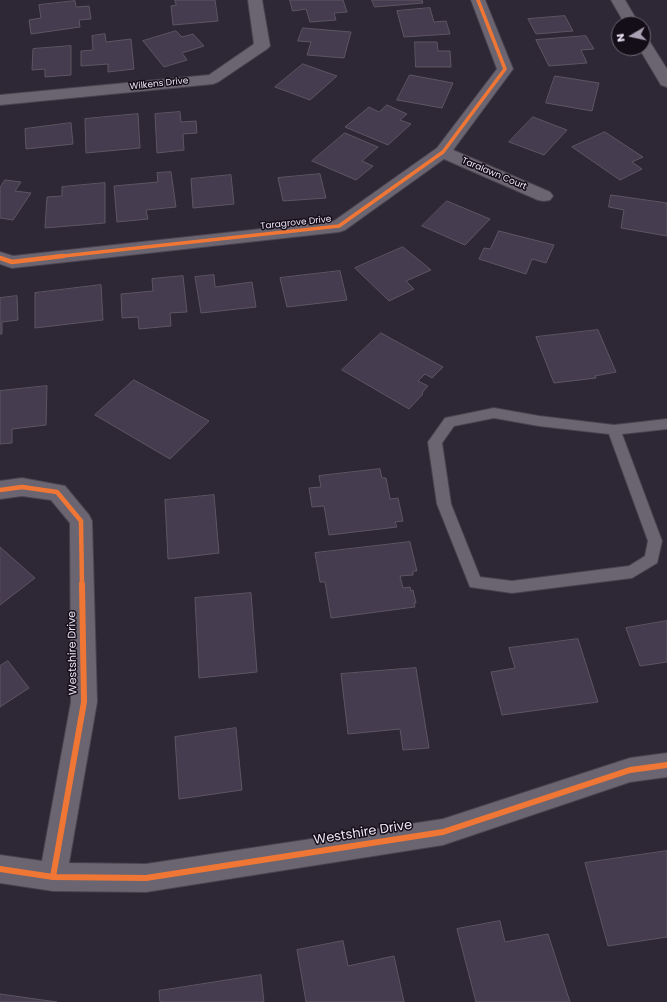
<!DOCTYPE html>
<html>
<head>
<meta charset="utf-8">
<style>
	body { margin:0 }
	#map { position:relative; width:667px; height:1002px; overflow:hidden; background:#2e2735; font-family:Poppins,sans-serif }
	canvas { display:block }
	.north { position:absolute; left:611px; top:16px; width:40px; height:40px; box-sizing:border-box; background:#140e19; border:1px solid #6b6471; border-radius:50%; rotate:261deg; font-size:11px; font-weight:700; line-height:16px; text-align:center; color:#ede4f5 }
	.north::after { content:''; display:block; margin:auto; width:14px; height:18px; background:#aaa2b2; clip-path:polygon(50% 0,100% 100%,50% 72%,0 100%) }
</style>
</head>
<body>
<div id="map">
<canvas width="667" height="1002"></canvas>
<div class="north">N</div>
</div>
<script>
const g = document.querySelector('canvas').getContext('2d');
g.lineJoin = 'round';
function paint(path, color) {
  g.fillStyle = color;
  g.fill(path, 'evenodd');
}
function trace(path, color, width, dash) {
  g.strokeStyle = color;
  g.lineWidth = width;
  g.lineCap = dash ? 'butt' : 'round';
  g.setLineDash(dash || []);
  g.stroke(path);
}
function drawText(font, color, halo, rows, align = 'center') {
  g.font = font + ' Poppins,sans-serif';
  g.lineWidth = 3;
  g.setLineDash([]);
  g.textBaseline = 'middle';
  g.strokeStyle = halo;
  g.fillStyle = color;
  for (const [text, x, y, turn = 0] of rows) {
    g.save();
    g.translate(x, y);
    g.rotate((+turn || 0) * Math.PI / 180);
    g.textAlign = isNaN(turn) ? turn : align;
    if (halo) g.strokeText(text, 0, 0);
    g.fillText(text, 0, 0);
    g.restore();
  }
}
const building = new Path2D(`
	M 175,0 L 215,0 L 218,21 L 173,25 L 171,6 L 176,5 Z
	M 290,0 L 343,0 L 347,12 L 334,13 L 336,20 L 310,22 L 306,9 L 293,11 Z
	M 372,0 L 422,0 L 423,3 L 375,7 Z
	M 75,1 L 76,7 L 89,6 L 91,19 L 79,20 L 80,27 L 31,34 L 29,20 L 41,18 L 39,5 Z
	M 430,8 L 434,22 L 446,21 L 450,34 L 404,37 L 397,11 Z
	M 565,16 L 573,31 L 536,34 L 528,19 Z
	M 303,28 L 351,32 L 344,58 L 307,55 L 311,42 L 298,41 Z
	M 176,31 L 182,37 L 193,34 L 204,46 L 182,53 L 187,60 L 164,67 L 143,41 Z
	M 105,34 L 106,42 L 131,39 L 134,69 L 108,72 L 108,64 L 81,66 L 81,51 L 93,50 L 92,36 Z
	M 586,36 L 594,49 L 581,50 L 587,63 L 549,66 L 536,40 Z
	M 415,42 L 437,42 L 438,51 L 450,51 L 451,67 L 416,67 Z
	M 71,46 L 71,75 L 45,77 L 45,69 L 32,70 L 33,49 Z
	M 303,64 L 337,76 L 310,100 L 275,87 Z
	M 410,75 L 453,83 L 442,108 L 397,100 Z
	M 555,76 L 599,83 L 592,111 L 546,103 Z
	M 387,105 L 407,114 L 400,120 L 411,124 L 388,145 L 345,127 L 369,107 L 379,112 Z
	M 180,112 L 181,122 L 196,121 L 197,133 L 183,134 L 184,150 L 157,153 L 155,114 Z
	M 138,114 L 140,148 L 86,153 L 85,119 Z
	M 533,117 L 567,130 L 544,155 L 509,142 Z
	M 71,123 L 73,144 L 26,149 L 25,129 Z
	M 605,132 L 643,157 L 632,162 L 642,169 L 620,180 L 572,147 Z
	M 345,133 L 378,147 L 362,161 L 373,166 L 356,180 L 312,161 Z
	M 171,172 L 176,207 L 146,210 L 148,219 L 117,222 L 114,186 L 158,182 L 157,173 Z
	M 320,174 L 326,198 L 283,201 L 278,178 Z
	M 231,175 L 234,204 L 193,208 L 191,179 Z
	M 5,180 L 21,182 L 15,191 L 31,193 L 13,220 L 0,218 L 0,188 Z
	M 105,183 L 105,223 L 45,228 L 47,197 L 62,196 L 62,187 Z
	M 611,195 L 667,203 L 667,236 L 621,228 L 624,210 L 609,207 Z
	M 447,201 L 490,219 L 465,245 L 422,226 Z
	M 499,231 L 554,245 L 546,263 L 532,259 L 526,274 L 479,259 L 484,248 L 490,249 Z
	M 403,247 L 431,270 L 406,281 L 414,289 L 389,301 L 355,268 Z
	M 340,271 L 347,300 L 287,307 L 280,278 Z
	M 214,275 L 215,287 L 252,282 L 256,307 L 201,313 L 195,277 Z
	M 183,276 L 187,312 L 170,313 L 171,326 L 139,329 L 138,317 L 122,318 L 121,294 L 153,291 L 152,279 Z
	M 101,285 L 103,320 L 35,328 L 35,293 Z
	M 17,296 L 18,320 L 2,322 L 2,334 L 0,334 L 0,298 Z
	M 598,330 L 616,372 L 595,376 L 596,378 L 554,383 L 536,337 Z
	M 381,333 L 443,367 L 432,378 L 425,374 L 418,381 L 428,386 L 422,393 L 423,394 L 409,409 L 342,370 Z
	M 134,380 L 209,421 L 170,459 L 95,415 Z
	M 47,386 L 46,425 L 12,429 L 12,443 L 0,444 L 0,391 Z
	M 380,469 L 382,478 L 386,478 L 390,499 L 398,498 L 403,521 L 395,522 L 397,527 L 329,535 L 324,506 L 312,507 L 309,488 L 321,487 L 319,476 Z
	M 214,495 L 219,553 L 168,559 L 165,500 Z
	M 410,542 L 417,571 L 413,571 L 413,575 L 400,576 L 403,588 L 410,587 L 411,591 L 413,590 L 416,603 L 414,603 L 415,607 L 331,618 L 325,582 L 320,582 L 315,553 Z
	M 0,547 L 35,578 L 0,605 Z
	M 251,593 L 257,672 L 199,678 L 195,598 Z
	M 667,621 L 667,662 L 640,666 L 626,628 Z
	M 578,639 L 598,702 L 502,715 L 491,672 L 515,668 L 509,648 Z
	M 8,661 L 29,688 L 0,707 L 0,666 Z
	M 416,668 L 429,748 L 403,750 L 400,729 L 348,734 L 341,674 Z
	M 236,728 L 242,790 L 179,799 L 175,737 Z
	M 667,851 L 667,937 L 608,946 L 585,863 Z
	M 500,921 L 505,942 L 548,934 L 570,1002 L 476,1002 L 457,929 Z
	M 343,941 L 348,966 L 394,956 L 404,1002 L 306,1002 L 297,950 Z
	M 261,975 L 264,1002 L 160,1002 L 159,991 Z
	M 0,994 L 57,1002 L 0,1002 Z`);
paint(building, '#463c4f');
trace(building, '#5c5662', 1);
const service = new Path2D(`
	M 494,408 L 539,416 L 614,425 L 667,419 L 667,429 L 622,434 L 662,541 L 657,563 L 632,578 L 512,593 L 470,587 L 437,504 L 428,442 L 445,418 ZM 494,418 L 539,426 L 609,434 L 648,541 L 645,556 L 629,566 L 512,581 L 480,577 L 451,504 L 442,443 L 454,426 Z`);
const minor = new Path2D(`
	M 248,0 L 262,0 L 270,46 L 267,49 L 218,82 L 213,84 L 0,105 L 0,95 L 209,75 L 254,44 Z
	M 471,0 L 485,0 L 513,69 L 453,150 L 550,192 L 553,196 L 550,200 L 544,201 L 538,200 L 444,159 L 345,230 L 339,232 L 12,268 L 0,264 L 0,252 L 13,256 L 334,221 L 437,148 L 497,69 Z
	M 611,0 L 625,0 L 639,24 L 625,24 Z
	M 643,38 L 648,39 L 667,69 L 667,87 L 661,85 L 639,48 L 643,48 Z
	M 22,478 L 65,486 L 89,515 L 92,521 L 97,702 L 69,863 L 146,864 L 443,819 L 630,758 L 667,753 L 667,777 L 630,782 L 443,845 L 146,892 L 53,891 L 0,883 L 0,855 L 42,861 L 71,702 L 70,523 L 51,500 L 22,496 L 0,499 L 0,481 Z`);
trace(service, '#4a434f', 2);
trace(minor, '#4a434f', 2);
paint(service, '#6a6570');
paint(minor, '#6a6570');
trace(new Path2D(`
	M 54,257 L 339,226 L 443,152 L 505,69 L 478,0`), '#f07635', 3.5);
trace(new Path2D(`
	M 0,258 L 12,262 L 63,256
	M 0,490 L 22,487 L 57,492 L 81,521 L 82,585`), '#f07635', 4.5);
trace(new Path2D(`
	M 0,869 L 53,877 L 84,702 L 82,584
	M 53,877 L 146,878 L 443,832 L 630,770 L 667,765`), '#f07635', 6);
drawText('9px', '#ede4f5', '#140e19', [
	["Wilkens Drive",159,84,-6],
	["Taralawn Court",494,174,23],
	["Taragrove Drive",296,223,-6]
]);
drawText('11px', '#ede4f5', '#140e19', [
	["Westshire Drive",73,653,-91]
]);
drawText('13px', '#ede4f5', '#140e19', [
	["Westshire Drive",363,833,-9]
]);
</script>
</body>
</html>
